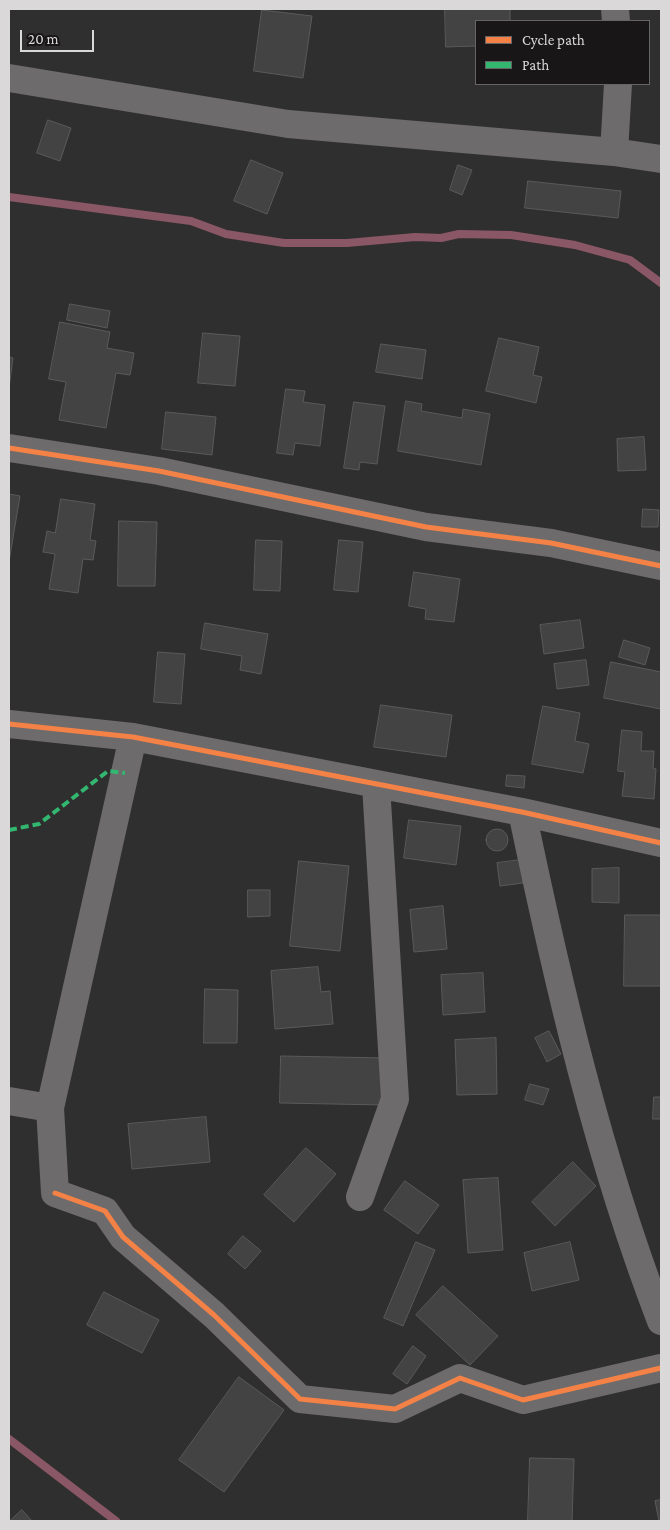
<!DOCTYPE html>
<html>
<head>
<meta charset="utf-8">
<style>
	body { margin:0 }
	#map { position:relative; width:670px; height:1530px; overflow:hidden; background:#302f2f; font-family:"Crimson Pro",serif }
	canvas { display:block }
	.frame { position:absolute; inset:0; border:10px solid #dbd8d9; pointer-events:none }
	.legend { position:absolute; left:475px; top:20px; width:175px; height:65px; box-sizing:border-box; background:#181617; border:1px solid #666465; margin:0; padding:6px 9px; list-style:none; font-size:15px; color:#dbd8d9 }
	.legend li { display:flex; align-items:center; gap:10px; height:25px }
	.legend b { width:25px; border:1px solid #666465 }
	.scale { position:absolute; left:20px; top:30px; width:74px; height:22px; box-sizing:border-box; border:2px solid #dbd8d9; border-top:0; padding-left:6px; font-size:15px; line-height:18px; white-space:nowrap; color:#dbd8d9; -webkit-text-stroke:4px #181617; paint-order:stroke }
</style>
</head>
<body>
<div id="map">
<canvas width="670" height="1530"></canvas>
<div class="frame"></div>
<ul class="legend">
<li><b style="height:6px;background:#f48246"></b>Cycle path</li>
<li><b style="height:6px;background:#33b770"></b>Path</li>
</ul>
<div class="scale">20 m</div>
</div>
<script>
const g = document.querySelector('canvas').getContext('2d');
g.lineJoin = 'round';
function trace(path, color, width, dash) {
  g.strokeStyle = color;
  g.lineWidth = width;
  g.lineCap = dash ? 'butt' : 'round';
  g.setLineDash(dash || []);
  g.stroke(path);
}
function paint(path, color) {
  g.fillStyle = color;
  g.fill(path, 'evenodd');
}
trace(new Path2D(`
	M 9,197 L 191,221 L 226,234 L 284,243 L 347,243 L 415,237 L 441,238 L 459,234 L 511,235 L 575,245 L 630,260 L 661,283
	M 9,1439 L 116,1521`), '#8a5766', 8);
const building = new Path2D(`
	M 445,9 L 510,9 L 510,21 L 476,21 L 476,46 L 446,47 Z
	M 262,10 L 312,16 L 303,78 L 254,71 Z
	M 48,120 L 71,128 L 60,161 L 37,153 Z
	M 251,160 L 283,173 L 267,214 L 234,201 Z
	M 458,165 L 472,170 L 462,195 L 450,190 Z
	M 528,181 L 621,191 L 618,218 L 525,208 Z
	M 70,304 L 110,311 L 107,328 L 67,320 Z
	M 60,322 L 110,332 L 107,348 L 134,353 L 130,375 L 116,373 L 106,428 L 59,420 L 66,382 L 49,379 Z
	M 203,333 L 240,336 L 235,386 L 198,383 Z
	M 499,338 L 539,347 L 533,375 L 542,377 L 536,403 L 486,391 Z
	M 381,344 L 426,350 L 422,379 L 376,372 Z
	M 9,357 L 13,358 L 9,388 Z
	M 286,389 L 305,391 L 303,402 L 325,405 L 320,446 L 295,443 L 293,455 L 277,453 Z
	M 406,401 L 422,404 L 421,411 L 462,418 L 463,409 L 490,414 L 481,465 L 398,451 Z
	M 354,402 L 385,406 L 377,464 L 360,462 L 359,470 L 344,468 Z
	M 166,412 L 216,417 L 212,455 L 162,449 Z
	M 644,437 L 646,470 L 618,471 L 617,439 Z
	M 9,494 L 20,496 L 9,562 Z
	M 61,499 L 95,504 L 90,540 L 96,541 L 93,560 L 83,559 L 78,593 L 49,589 L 55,554 L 43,552 L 47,531 L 55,533 Z
	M 643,509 L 659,510 L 658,527 L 642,527 Z
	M 119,521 L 157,522 L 155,586 L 118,586 Z
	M 256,540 L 282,541 L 280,591 L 254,590 Z
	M 339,540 L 363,542 L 358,592 L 334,590 Z
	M 414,572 L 460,579 L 454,622 L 425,619 L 426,609 L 409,606 Z
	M 580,620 L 584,648 L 544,654 L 540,625 Z
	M 205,623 L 268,634 L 261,674 L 240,670 L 242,656 L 201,649 Z
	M 624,640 L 650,648 L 645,665 L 619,657 Z
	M 158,652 L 185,654 L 181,704 L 154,702 Z
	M 586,660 L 589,685 L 557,689 L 554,664 Z
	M 611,662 L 661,672 L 661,709 L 604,698 Z
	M 381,705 L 452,715 L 446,757 L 374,747 Z
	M 543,706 L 580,713 L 575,741 L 589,744 L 583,773 L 532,764 Z
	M 622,730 L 642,732 L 641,751 L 654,751 L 653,768 L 656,769 L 654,799 L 622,796 L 625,772 L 618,771 Z
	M 507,775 L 525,776 L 524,788 L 506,786 Z
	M 409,820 L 461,826 L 456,865 L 404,858 Z
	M486 840a11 11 0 1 1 22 0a11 11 0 1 1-22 0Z
	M 521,860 L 523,883 L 500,886 L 497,863 Z
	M 299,861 L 349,866 L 340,951 L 290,946 Z
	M 619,868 L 619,903 L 592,902 L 592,869 Z
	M 248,890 L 270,890 L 270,916 L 248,917 Z
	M 443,906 L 447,949 L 414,952 L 410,910 Z
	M 625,915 L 661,915 L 661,986 L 624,986 Z
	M 318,967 L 321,992 L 330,991 L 333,1024 L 275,1029 L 271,971 Z
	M 483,973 L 485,1012 L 443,1015 L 441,975 Z
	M 205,989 L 238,990 L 237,1043 L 204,1043 Z
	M 549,1031 L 561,1054 L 547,1062 L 535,1038 Z
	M 496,1038 L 497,1094 L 457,1095 L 455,1040 Z
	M 281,1056 L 386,1058 L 385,1105 L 280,1103 Z
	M 530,1084 L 549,1089 L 543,1105 L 525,1100 Z
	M 654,1097 L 661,1097 L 661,1119 L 653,1119 Z
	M 206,1117 L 210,1162 L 132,1169 L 128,1124 Z
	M 306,1148 L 336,1174 L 294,1222 L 264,1195 Z
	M 573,1162 L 596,1186 L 555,1226 L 532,1202 Z
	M 498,1178 L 503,1250 L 468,1253 L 463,1180 Z
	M 405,1181 L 439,1205 L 418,1234 L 384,1210 Z
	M 243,1236 L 261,1251 L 245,1269 L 228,1254 Z
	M 416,1242 L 435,1250 L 403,1326 L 384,1318 Z
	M 570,1242 L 579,1280 L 532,1291 L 524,1253 Z
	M 443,1286 L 498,1336 L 470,1365 L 416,1315 Z
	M 104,1292 L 159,1320 L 142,1353 L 87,1325 Z
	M 413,1346 L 426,1356 L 407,1384 L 393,1374 Z
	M 239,1377 L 284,1410 L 224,1492 L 179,1460 Z
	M 530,1458 L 574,1459 L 572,1521 L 528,1521 Z
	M 661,1500 L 661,1521 L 659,1521 L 655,1501 Z
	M 22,1510 L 32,1521 L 10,1521 Z`);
paint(building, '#434344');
trace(building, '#5a5a5b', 1);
trace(new Path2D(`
	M 615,9 L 616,21
	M 9,78 L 288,124 L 614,152 L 661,159
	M 614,152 L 618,84
	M 9,448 L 159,471 L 426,527 L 551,543 L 661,566
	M 9,724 L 133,737 L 522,812 L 661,843
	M 133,737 L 50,1108 L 55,1193 L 105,1211 L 123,1237 L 214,1315 L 300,1399 L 395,1409 L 460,1378 L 523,1400 L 661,1368
	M 522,812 C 558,984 598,1157 661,1321
	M 9,1101 L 50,1108
	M 360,1197 L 395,1099 L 376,785`), '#6d6b6c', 28);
trace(new Path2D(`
	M 9,830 L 39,824 L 108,771 L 125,773`), '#33b770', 4, [8, 4]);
trace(new Path2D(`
	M 9,448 L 159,471 L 426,527 L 551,543 L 661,566
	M 9,724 L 133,737 L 522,812 L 661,843
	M 55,1193 L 105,1211 L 123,1237 L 214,1315 L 300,1399 L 395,1409 L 460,1378 L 523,1400 L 661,1368`), '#f48246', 5);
</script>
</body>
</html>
